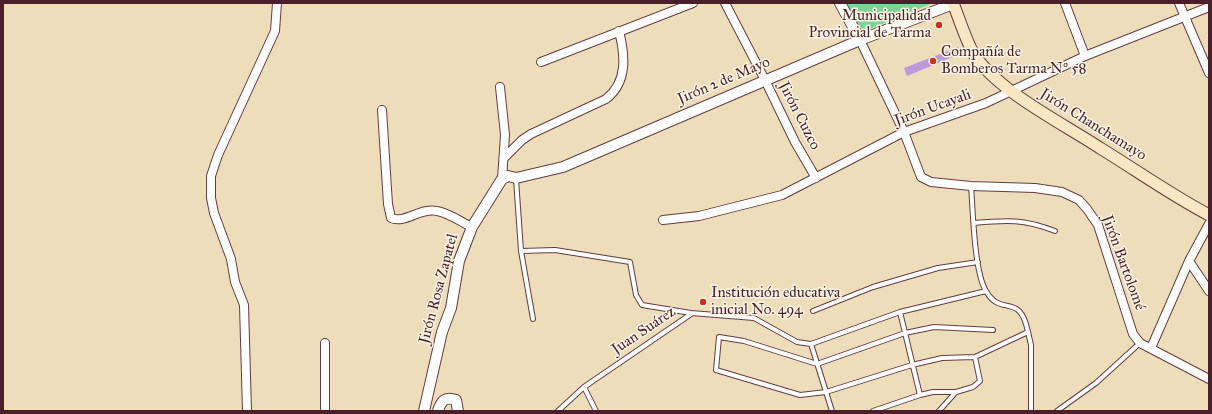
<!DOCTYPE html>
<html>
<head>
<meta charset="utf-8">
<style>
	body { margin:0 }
	#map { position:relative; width:1212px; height:414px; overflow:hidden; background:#edb; font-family:"IM FELL Great Primer",serif }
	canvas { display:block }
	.frame { position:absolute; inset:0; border:4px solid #4a1f2b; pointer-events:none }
</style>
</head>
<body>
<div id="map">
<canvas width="1212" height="414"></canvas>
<div class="frame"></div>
</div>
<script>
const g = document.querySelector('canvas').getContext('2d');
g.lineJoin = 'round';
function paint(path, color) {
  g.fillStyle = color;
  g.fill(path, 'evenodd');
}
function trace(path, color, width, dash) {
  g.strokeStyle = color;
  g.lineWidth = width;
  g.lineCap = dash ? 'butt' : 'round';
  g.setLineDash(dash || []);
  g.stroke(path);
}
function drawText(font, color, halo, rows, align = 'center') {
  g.font = font + ' "IM FELL Great Primer",serif';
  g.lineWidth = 3;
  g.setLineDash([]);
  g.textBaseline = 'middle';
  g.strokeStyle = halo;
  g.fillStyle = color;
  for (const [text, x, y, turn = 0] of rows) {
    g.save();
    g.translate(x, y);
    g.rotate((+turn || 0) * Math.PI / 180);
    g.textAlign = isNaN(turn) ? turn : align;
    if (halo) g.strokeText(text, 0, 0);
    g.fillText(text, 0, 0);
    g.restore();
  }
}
paint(new Path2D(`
	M 846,3 L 933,3 L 865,31 L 857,24 Z`), '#7cd397');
paint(new Path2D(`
	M 958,47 L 960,54 L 907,76 L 904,68 Z`), '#be99d9');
const service = new Path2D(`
	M 516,179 L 521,251 L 533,319
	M 971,186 C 973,210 974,272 986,291 C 1001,318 1020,291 1028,332 L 975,357 L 942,358 L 912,365 L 826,392 L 800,395 L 716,370 L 719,337 L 744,341 L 817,364 L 905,333 L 934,327 L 993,330
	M 974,223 C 1007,220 1024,219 1055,231
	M 521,251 L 555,250 L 630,262 L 636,295 L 642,305 L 691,313 L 754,318 L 797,342 L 811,344 L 900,312 L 986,291
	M 813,311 L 873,287 L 938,268 L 978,262
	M 900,312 L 920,395
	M 1028,332 L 1031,345 L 1031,411
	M 811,344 L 832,411
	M 584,387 L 596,411
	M 558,411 L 584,387 L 691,314
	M 873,411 L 920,395 L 933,392 L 956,392
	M 939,411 L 956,392 L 973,387 L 980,381 L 975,357
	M 1057,411 L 1096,383 L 1140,343`);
const minor = new Path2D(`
	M 725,3 L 765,80 L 795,142 L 816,178
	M 1065,3 L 1085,56
	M 1179,3 L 1209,73
	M 860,40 L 904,132 L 921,177 L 931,182 L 971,186 L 1035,188 L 1062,192 L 1079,200 L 1087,209 L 1098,225 L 1133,334 L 1140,343 L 1209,379
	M 541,62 L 693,3
	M 500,87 L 505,135 L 502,179
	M 382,110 L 388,204 L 391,218 C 405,224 421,207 437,211 C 449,213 461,222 472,227
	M 504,158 L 522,140 L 531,134 L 606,99 C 628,82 625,55 619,31
	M 663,220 L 699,216 L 782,195 L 904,132 L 986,103 L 1085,56 L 1209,7
	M 1189,261 L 1209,291
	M 1151,348 L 1189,261 L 1209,224
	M 247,411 L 244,305 L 235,282 L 231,259 L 214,213 L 211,198 L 211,176 L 218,155 L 275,31 L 277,3
	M 325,411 L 325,343`);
const tertiary = new Path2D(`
	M 840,3 L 860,40
	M 424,411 L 442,332 L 451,308 L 459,261 L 472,227 L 502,179 L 508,176 L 516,178 L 563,167 L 860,40 L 953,4
	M 438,411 C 441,401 445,396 456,400 L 458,411`);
const secondary = new Path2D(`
	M 953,3 C 959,18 967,44 975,56 C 1001,93 1062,123 1100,148 C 1136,170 1171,195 1209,215`);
trace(service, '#633c41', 6);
trace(minor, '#633c41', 10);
trace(tertiary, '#633c41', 12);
trace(secondary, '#633c41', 13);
trace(service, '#fff', 4);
trace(minor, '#fff', 8);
trace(tertiary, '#fff', 10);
trace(secondary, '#f9e7c3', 11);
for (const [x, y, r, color] of [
	[939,25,4,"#c8321e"],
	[933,61,4,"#c8321e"],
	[703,302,4,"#c8321e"]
]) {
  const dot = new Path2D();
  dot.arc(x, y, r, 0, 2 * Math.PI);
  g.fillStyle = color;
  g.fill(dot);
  trace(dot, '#fcf5e5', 1.5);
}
drawText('15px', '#4a1f2b', '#fcf5e5', [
	["Municipalidad",931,16,"right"],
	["Provincial de Tarma",931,33,"right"],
	["Compañía de",941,52],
	["Bomberos Tarma Nº 58",941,69],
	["Institución educativa",711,293],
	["inicial No. 494",711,310]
], 'left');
drawText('15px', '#4a1f2b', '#fcf5e5', [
	["Jirón 2 de Mayo",724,81,-23],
	["Jirón Ucayali",933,108,-20],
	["Jirón Cuzco",799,116,63],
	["Jirón Chanchamayo",1093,125,32],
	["Jirón Bartolomé",1123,263,70],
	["Jirón Rosa Zapatel",439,289,-75],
	["Juan Suárez",644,331,-34]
]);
</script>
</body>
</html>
